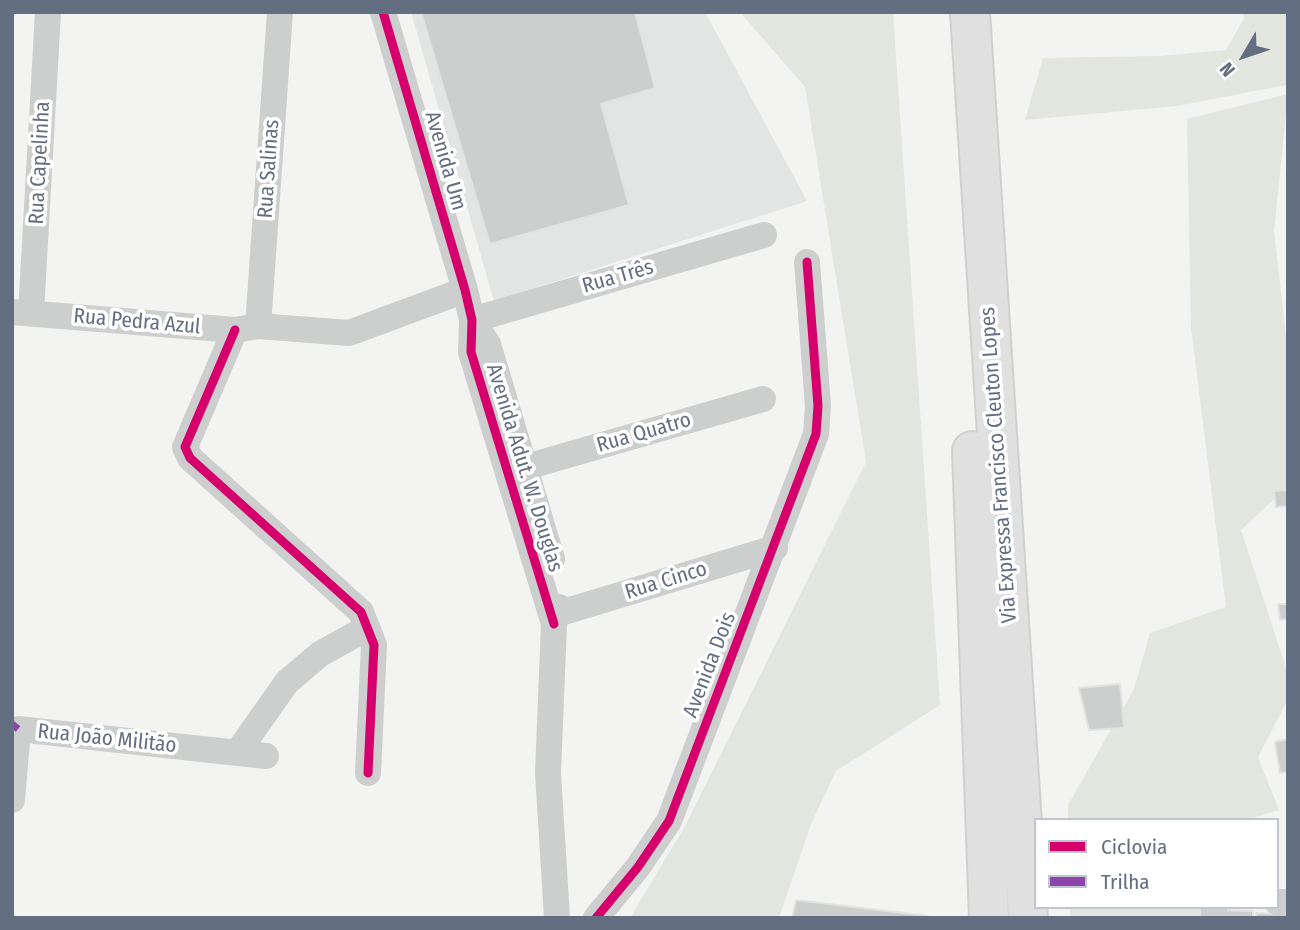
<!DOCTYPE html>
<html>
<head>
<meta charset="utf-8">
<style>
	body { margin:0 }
	#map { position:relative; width:1300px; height:930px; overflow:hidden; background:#f3f3f1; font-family:"Fira Sans Condensed",sans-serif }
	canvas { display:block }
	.frame { position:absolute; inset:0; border:14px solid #636f81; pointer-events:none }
	.legend { position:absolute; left:1034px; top:818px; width:245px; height:91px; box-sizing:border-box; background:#fff; border:2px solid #c1c5cd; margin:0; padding:9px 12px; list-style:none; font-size:21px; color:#636f81 }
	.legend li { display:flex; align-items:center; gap:14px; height:35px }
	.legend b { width:35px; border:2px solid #c1c5cd }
	.north { position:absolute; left:1209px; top:21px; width:70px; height:70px; -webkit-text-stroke:5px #fff; paint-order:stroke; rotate:231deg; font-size:19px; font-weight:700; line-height:28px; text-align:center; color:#636f81 }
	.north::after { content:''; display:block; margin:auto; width:24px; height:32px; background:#636f81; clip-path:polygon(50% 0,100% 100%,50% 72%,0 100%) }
</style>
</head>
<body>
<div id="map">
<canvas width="1300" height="930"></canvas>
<div class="frame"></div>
<ul class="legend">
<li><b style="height:9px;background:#d6006c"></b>Ciclovia</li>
<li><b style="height:9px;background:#8e44ad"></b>Trilha</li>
</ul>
<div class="north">N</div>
</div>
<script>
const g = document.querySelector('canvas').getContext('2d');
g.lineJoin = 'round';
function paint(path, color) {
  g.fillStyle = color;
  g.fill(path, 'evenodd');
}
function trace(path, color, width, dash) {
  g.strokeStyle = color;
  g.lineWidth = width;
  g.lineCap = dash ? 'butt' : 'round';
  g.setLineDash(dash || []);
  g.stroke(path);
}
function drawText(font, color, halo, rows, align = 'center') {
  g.font = font + ' "Fira Sans Condensed",sans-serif';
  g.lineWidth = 7;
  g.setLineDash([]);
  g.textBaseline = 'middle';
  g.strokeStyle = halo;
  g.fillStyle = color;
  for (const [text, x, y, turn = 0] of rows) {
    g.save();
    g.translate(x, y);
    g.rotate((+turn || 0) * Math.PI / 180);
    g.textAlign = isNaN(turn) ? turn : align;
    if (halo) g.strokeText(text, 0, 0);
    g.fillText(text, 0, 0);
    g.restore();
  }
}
paint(new Path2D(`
	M 411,12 L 705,12 L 807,201 L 494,301 Z`), '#e3e4e4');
paint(new Path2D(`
	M 740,12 L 893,12 L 940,705 L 836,771 L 811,824 L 779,918 L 630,918 L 685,826 L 866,462 L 805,87 Z
	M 1243,12 L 1288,12 L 1288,88 L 1286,85 L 1177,106 L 1025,120 L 1043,58 L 1161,56 L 1226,50 L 1244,18 Z
	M 1288,94 L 1274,231 L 1288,354 L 1288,486 L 1241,530 L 1288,674 L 1288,699 L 1258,757 L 1279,810 L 1246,820 L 1068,820 L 1068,805 L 1134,689 L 1150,633 L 1226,607 L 1191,328 L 1187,119 Z
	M 1070,907 L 1204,907 L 1204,918 L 1070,918 Z`), '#e2e6df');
const building = new Path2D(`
	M 421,12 L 635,12 L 655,88 L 601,104 L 629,205 L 490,244 Z
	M 1288,490 L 1288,506 L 1276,507 L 1274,491 Z
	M 1278,604 L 1288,604 L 1288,619 L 1280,620 Z
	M 1120,684 L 1124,728 L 1089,730 L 1079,688 Z
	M 1288,739 L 1288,772 L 1280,773 L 1275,742 Z
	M 796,900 L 928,916 L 928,918 L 792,918 Z
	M 1220,910 L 1253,911 L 1253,918 L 1220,918 Z
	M 1256,913 L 1288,914 L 1288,918 L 1256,918 Z`);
paint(building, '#cdcece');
trace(building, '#e2e2e1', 2);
const highway = new Path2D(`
	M 970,12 L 1028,918
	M 972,451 L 989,918`);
trace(highway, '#cfd0d0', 42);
trace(new Path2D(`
	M 383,12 L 465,290 L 472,320 L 471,352 L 554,624
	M 12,312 L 235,330 L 258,326 L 349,333 L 465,290
	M 31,313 L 48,12
	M 472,320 L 488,344 L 552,559
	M 472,320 L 764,235
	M 258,326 L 280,12
	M 235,330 L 185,447 L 190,458 L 361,612 L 374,645 L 368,773
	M 526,467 L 763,399
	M 557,614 L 775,548
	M 237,753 L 287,682 L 320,654 L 367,628
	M 12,800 L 18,729 L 266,756
	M 1277,902 L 1288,902
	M 557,918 L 548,773 L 554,624 L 559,607
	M 596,918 L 638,867 L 669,821 L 816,434 L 818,406 L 807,262
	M 1214,918 L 1214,907`), '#cdcece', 26);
trace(highway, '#e0e0e1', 38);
trace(new Path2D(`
	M 12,724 L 18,729`), '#8e44ad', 7, [14, 7]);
trace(new Path2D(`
	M 383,12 L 465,290 L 472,320 L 471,352 L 554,624
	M 235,330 L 185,447 L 190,458 L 361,612 L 374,645 L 368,773
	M 596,918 L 638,867 L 669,821 L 816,434 L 818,406 L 807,262`), '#d6006c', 9);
drawText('21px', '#636f81', '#fff', [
	["Avenida Um",445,161,74],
	["Rua Capelinha",40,163,-87],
	["Rua Salinas",269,169,-86],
	["Rua Três",618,277,-16],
	["Rua Pedra Azul",137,322,5],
	["Rua Quatro",644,433,-16],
	["Via Expressa Francisco Cleuton Lopes",999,465,-94],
	["Avenida Adut. W. Douglas",524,468,73],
	["Rua Cinco",666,581,-17],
	["Avenida Dois",710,665,-69],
	["Rua João Militão",107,739,6]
]);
</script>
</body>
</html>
